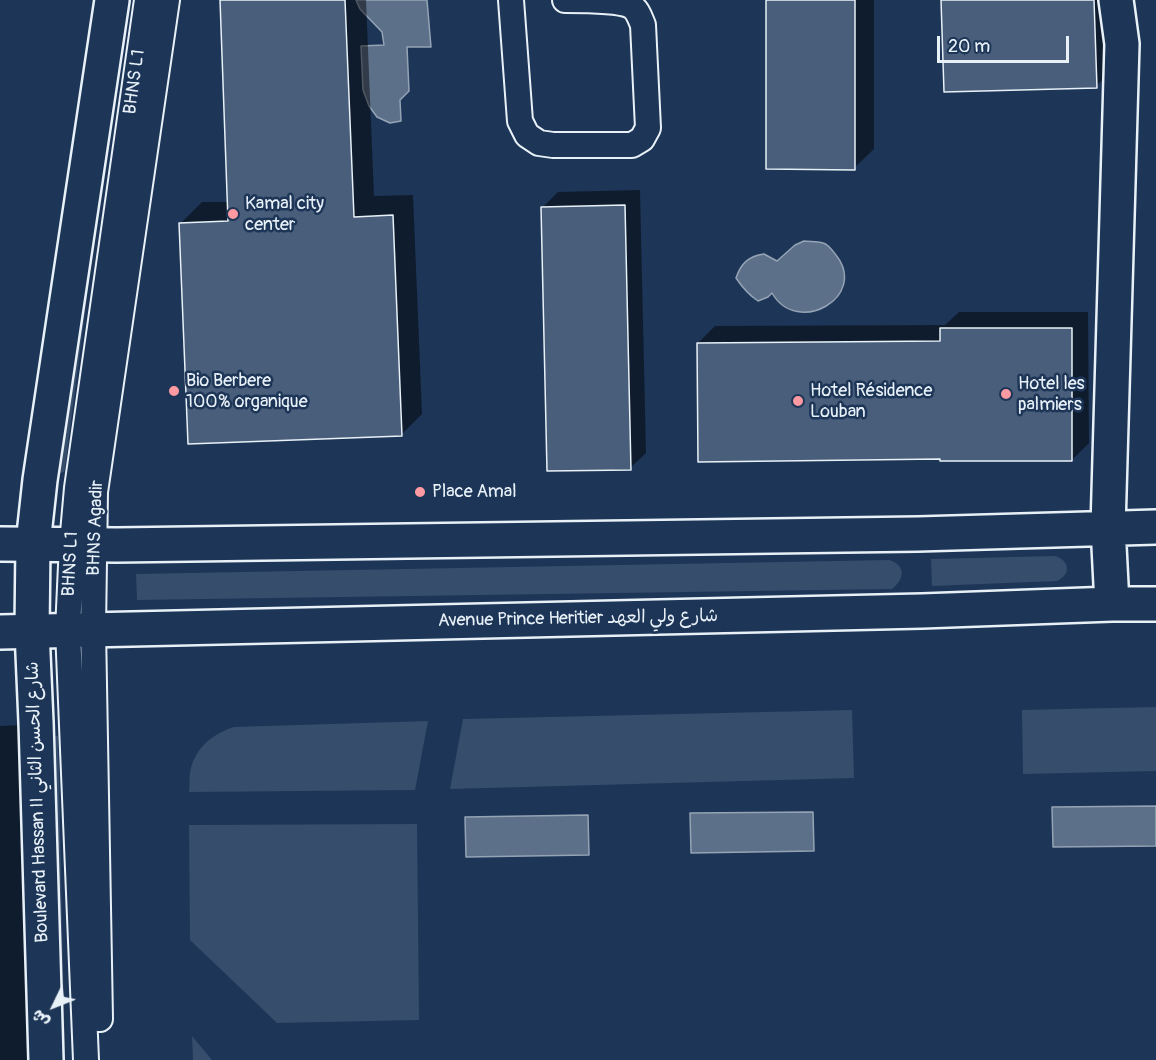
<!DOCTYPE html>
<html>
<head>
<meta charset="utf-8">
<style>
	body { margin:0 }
	#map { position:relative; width:1156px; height:1060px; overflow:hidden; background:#1d3557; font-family:Pangolin,"Playpen Sans Arabic",sans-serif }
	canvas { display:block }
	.north { position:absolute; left:24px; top:976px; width:60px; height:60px; -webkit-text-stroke:4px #1d3557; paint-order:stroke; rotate:227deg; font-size:16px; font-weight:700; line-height:24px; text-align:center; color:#e8f1f8 }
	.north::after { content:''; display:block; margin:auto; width:21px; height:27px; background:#e8f1f8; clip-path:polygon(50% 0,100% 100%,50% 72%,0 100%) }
	.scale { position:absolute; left:937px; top:36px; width:132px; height:27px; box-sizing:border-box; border:3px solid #e8f1f8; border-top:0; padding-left:8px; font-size:18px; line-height:21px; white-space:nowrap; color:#e8f1f8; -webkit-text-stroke:4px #1d3557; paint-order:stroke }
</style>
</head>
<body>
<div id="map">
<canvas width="1156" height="1060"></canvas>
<div class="north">ش</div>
<div class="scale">20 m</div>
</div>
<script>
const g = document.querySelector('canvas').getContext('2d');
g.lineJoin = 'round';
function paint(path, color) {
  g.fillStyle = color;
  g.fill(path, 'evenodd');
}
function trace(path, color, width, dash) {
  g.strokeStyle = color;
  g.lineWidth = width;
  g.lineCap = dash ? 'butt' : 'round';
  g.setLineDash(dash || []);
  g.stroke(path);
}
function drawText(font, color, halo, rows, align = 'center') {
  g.font = font + ' Pangolin,"Playpen Sans Arabic",sans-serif';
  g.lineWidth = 5;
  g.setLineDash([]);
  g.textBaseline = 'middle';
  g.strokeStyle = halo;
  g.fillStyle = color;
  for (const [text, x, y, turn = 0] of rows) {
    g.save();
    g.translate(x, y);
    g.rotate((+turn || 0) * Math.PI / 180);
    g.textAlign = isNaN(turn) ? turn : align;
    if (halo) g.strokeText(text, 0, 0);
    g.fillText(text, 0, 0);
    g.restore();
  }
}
paint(new Path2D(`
	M 125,0 L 65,468 L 64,472 L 60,473 L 56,471 Z
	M 1055,556 C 1069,560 1072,574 1057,581 L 932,586 L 931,559 Z
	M 889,560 C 906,565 905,579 892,589 L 137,600 L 136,574 Z
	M 1156,707 L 1156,771 L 1023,774 L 1022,710 Z
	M 852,710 L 854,778 L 450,789 L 463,719 Z
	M 428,721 L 415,790 L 189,792 C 190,784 189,775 191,768 C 197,746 213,734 234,727 Z
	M 46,736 L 58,736 L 65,1060 L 53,1060 Z
	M 417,824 L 419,1020 L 277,1023 L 190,940 L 189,825 Z
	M 192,1036 L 212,1060 L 193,1060 Z`), '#374d6c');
const water = new Path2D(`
	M 356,0 L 427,0 L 431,47 L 407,47 L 409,91 L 400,100 L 401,121 L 390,123 L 377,117 L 369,106 L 363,90 L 361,46 L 384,45 L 382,32 L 360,9 Z
	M 804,241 C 809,242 817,241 823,243 C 828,244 833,251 836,255 C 869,297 797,337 772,293 L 768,297 L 758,301 C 749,295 742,287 736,278 C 741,263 749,256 764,254 L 777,261 L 795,245 Z
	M 1156,806 L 1156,846 L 1053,847 L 1052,807 Z
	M 813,812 L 814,851 L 691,853 L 690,813 Z
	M 588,815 L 589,855 L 466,857 L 465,817 Z`);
paint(water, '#5d7089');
trace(water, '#95a4b5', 1.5);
paint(new Path2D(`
	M 221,0 L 366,0 L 374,196 L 413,195 L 422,414 L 401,435 L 181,223 L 202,202 L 229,202 Z
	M 768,0 L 874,0 L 874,149 L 854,168 Z
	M 944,0 L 1111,0 L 1113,70 L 1096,86 Z
	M 640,190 L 646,453 L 630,468 L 543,207 L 558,192 Z
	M 959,312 L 1088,312 L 1089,443 L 1072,460 L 698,343 L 715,326 L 945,325 Z
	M 23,725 L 34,1060 L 0,1060 L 0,726 Z`), '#0007');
const building = new Path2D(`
	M 220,0 L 345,0 L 354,217 L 393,215 L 402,436 L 188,444 L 179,223 L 228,221 Z
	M 766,0 L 855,0 L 855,170 L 766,169 Z
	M 941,0 L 1094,0 L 1097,88 L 944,92 Z
	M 625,205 L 631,470 L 547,471 L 541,207 Z
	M 940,328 L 1072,328 L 1072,461 L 940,461 L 940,459 L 698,462 L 697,343 L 940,341 Z`);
paint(building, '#495e7a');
trace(building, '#e8f1f8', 1.5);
const lane = new Path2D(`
	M 511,0 L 520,121 L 527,135 L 539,143 L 553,145 L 632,145 L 642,139 L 648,128 L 643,25 C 640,18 638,10 631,6 C 619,0 581,0 565,0
	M 100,1019 L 93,629 L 95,492 L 167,0
	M 86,1060 L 68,630 L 72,544 L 77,488 L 147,0`);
const street = new Path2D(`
	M 0,544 L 117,545 L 918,534 L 1156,527
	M 1112,604 L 1108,527 L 1122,44 L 1116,0
	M 0,632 L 922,611 L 1112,604 L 1156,604`);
const secondary = new Path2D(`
	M 46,1060 L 36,722 L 32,631 L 33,544 L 40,480 L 112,0`);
trace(lane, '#e8f1f8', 28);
trace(street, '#e8f1f8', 38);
trace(secondary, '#e8f1f8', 38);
trace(lane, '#1d3557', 24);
trace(street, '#1d3557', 33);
trace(secondary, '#1d3557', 33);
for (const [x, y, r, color] of [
	[233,214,6,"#ff9aa2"],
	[174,391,6,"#ff9aa2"],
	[1006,394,6,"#ff9aa2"],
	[798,401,6,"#ff9aa2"],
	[420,492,6,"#ff9aa2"]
]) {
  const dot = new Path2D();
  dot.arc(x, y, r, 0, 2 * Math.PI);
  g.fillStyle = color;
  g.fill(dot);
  trace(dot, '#1d3557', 2);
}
drawText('18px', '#e8f1f8', '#1d3557', [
	["BHNS L1",135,82,-82],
	["BHNS Agadir",96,528,-88],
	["BHNS L1",71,564,-87],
	["Avenue Prince Heritier شارع ولي العهد",578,619,-1],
	["Boulevard Hassan II شارع الحسن الثاني",38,802,-92]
]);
drawText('18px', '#e8f1f8', '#1d3557', [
	["Kamal city",245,204],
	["center",245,225],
	["Bio Berbere",186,381],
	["100% organique",186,402],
	["Hotel les",1018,384],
	["palmiers",1018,405],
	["Hotel Résidence",810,391],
	["Louban",810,412],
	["Place Amal",432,492]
], 'left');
</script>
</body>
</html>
